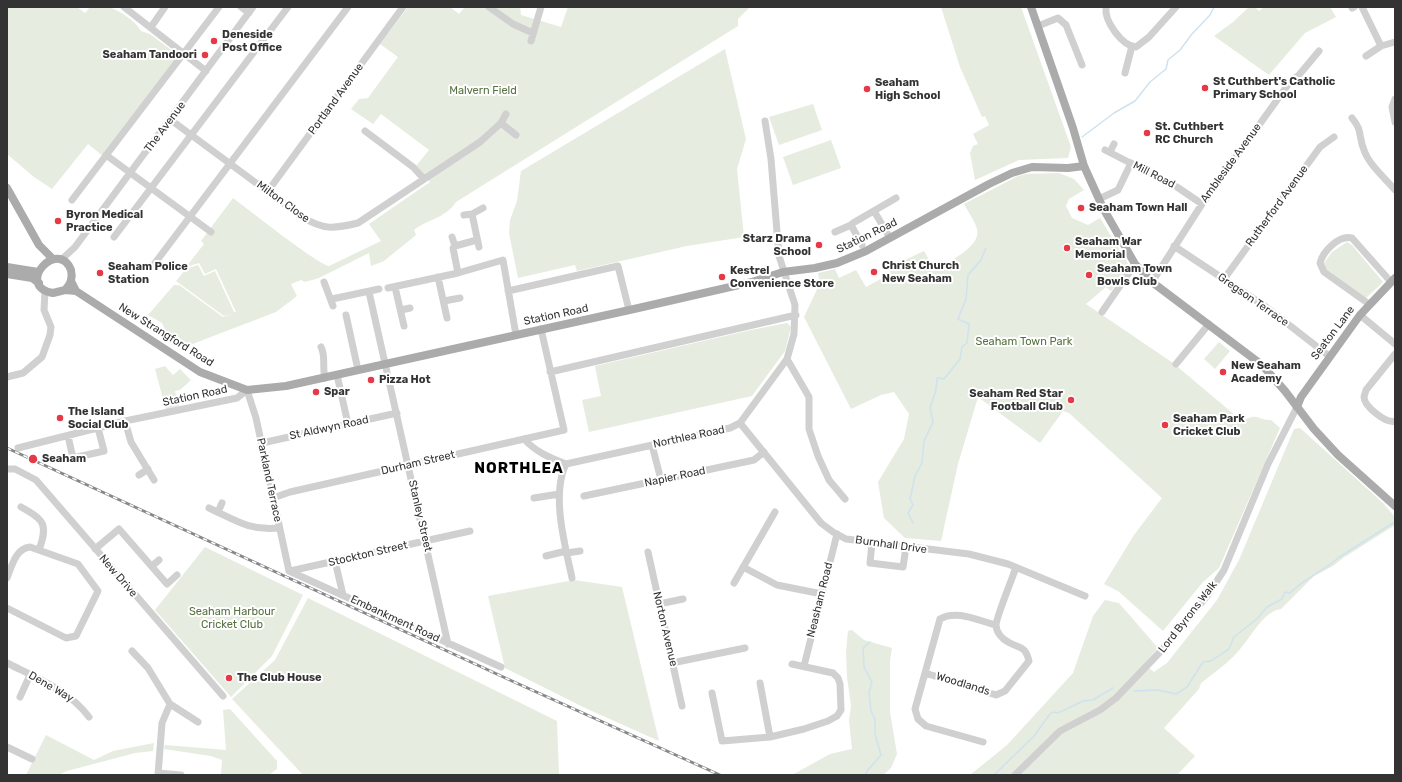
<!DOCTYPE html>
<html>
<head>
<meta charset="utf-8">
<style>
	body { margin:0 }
	#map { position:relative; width:1402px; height:782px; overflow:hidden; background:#fff; font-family:Rubik,sans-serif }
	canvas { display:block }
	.frame { position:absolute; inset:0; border:8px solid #333; pointer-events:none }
</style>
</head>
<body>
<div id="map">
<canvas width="1402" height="782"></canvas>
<div class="frame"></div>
</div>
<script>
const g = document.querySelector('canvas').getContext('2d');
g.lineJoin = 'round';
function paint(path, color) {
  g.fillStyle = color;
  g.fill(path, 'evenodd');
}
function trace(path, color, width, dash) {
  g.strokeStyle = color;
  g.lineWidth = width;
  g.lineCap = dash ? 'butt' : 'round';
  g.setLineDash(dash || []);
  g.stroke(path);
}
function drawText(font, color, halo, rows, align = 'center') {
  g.font = font + ' Rubik,sans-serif';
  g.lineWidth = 4;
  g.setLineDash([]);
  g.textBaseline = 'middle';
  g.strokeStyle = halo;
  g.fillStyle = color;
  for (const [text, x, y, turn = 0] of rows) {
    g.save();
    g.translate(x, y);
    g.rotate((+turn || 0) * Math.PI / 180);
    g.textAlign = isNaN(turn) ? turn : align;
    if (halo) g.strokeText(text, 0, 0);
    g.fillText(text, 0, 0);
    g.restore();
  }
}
paint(new Path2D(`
	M 7,7 L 77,7 L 85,13 L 90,7 C 96,7 104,6 109,7 C 120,11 135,20 141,31 L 150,34 L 175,53 L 177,57 L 103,156 L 88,144 L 52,189 L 34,177 L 7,154 Z
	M 408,7 L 450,7 L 459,14 L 465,7 L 520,7 L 521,15 L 561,27 L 568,7 L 750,7 L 738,19 L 738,26 L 456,202 C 446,218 428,219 414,230 L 416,235 L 384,261 L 371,266 L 369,253 L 319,278 L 305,282 L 301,280 L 291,284 L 297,296 L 276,312 L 182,348 L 169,338 L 162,323 L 148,315 L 174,285 L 179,285 L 223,317 L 232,314 L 224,316 L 176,281 L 186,269 L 198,265 L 204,276 L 215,271 L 234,312 L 236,312 L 216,269 L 205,274 L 199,263 L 186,267 L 204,244 L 201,241 L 233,198 C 248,209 317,264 329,266 L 381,241 L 369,224 L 430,182 L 416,166 L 429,150 L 381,114 L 373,124 L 351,109 L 359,99 L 368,98 L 398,57 L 380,44 Z
	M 941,7 L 1021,7 L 1071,147 L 1068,158 L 1019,160 L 975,180 L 970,153 L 973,146 L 978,144 L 973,134 L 989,125 L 985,116 L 982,117 L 960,67 Z
	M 1249,7 L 1255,7 L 1259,11 L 1264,7 L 1330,7 L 1336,17 L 1305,33 L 1269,75 L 1214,36 L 1233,22 Z
	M 725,49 L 746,139 L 737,169 L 744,237 L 687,246 L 577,271 L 575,265 L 518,278 L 509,233 L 510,220 L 517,201 L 521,171 Z
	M 813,104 L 822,130 L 779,145 L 769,117 Z
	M 831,140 L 841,168 L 793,185 L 783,157 Z
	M 1059,173 L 1074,179 L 1084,190 L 1069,199 L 1066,206 L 1072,218 L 1088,225 L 1100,218 L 1130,267 L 1111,291 L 1106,287 L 1086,304 L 1173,363 L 1242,421 C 1260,412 1255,420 1271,420 L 1280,428 L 1219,568 L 1203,582 L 1163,631 L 1118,591 L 1104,584 L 1134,535 L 1162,498 L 1069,413 L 1063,411 L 1040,443 L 978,397 L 958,464 L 941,541 L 905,538 L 884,518 L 878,482 L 904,439 L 909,414 L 894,392 L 881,395 L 851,409 L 804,317 L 820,283 L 818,273 L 835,269 L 839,278 L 856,270 L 866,287 L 890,274 L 890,267 L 924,251 L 935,270 C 947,262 982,247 977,229 C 975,221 968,212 964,204 L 1018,176 L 1026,174 Z
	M 1347,242 L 1352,245 L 1383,282 L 1366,298 L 1327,272 L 1323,264 L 1332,252 Z
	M 787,323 L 791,327 L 785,351 L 752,396 L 589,432 L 582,400 L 601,396 L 595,366 L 751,330 Z
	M 1219,342 L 1230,351 L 1215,369 L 1204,359 Z
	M 165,366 L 173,375 L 180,369 L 191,380 L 180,390 L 175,391 L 179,406 L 166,410 L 155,369 Z
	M 1300,428 L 1383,503 L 1395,517 L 1395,525 L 1343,558 L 1333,566 L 1314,576 L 1281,609 C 1262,611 1248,643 1234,656 C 1224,666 1212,674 1201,683 L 1199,689 L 1164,728 L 1195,756 L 1177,775 L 970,775 L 1007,745 L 1073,673 L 1093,616 L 1105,600 L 1119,603 L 1158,648 L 1144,664 L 1154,672 L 1167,663 L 1217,600 L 1239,560 L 1294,429 Z
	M 205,547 L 303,595 L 272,656 L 231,697 L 155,610 Z
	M 574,580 L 622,587 L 659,741 L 583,707 L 505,668 L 488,596 Z
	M 308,598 L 557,721 L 559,775 L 303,775 L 232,699 L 275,660 Z
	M 852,630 L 864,640 L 892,648 L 890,661 L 890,712 L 897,754 L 891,768 L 883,775 L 792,775 L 830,754 L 852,749 L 849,720 L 851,706 L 847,677 L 846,652 L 848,631 Z
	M 230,709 L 277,761 L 277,769 L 269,775 L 221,775 L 222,760 L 211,756 L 164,749 L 165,745 L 226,750 L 223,710 Z
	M 46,735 L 94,760 L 113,751 L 154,743 L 153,751 L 135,753 L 67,771 L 58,775 L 26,775 Z`), '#e6ecdf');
trace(new Path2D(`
	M 1082,137 L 1114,113 L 1135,101 L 1150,82 L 1166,69 L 1168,60 L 1180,50 L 1192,34 L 1210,15 L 1214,7
	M 913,523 L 908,513 L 913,505 L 910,499 L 915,476 L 922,463 L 924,441 L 933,422 L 930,408 L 936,390 L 937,378 L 944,379 L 960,359 L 962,347 L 967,343 L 969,324 L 958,319 L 966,299 L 968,275 L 981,260 L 986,248
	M 1134,691 L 1158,690 L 1176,694 L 1187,687 L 1203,662 L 1211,661 L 1229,649 L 1234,637 L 1258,618 L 1267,607 L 1282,599 L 1285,592 L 1290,593 C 1304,578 1323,572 1338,558 L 1393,523
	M 865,775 L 867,771 L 881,755 L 875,734 L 875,719 L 871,711 L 869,692 L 872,682 L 864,667 L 863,648 L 870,642
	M 994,775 L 1034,736 L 1050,714 L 1053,712 L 1058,713 L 1083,701 L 1093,700 L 1113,688`), '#cfe2ee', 1.5);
trace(new Path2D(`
	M 124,7 L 206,71
	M 241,7 L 249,13
	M 489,7 L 513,24 L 533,33
	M 1106,7 C 1104,21 1122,46 1136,47 L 1149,37 L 1176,7
	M 1362,7 L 1381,46
	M 1352,8 L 1354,7
	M 1038,26 L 1058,18 L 1066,25 L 1082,65
	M 151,27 L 165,7
	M 531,41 L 541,7
	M 1366,56 L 1381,46 L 1395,42
	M 1125,73 L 1132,46
	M 1395,99 L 1392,107 L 1395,122
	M 1352,118 C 1363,131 1358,136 1364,150 C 1369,165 1385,178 1395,190
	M 171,120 L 302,217 C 324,230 333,229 358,223 L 480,142 L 501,123 L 506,114
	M 501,123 L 516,135
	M 365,131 L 413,167 L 424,179
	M 1105,150 L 1177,187 L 1202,204
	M 1110,152 L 1114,144
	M 106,155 L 211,232
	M 268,191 L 403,7
	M 1099,199 L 1118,190 L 1131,163
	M 72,200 L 219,7
	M 874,211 L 890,238
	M 472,214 L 479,247
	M 464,215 L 472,214 L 483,208
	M 851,225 L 853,223 L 896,198
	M 835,232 L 851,225 L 862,245
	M 114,237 L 288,7
	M 452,237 L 455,246
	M 1174,246 L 1266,307 L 1329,356
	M 61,260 L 75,247 L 253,7
	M 152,267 L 348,7
	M 458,273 L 453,248 L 455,246 L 477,240
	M 438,277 L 447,318
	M 1224,279 L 1320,147 L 1334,137
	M 324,282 L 333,306
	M 1152,282 L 1202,204 L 1290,82 L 1299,75 L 1319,51
	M 395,287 L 404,326
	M 388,288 L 458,273 L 503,260 L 516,335
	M 508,291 L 618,266 L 629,310
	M 369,292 L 448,644
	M 332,299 L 379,289
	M 444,301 L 460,298
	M 1369,304 L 1324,272 L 1320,263 C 1323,251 1339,235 1352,238 L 1391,282
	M 401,310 L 410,308
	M 1102,312 L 1135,264
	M 346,315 L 358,370
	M 1360,315 L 1395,344
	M 321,347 C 326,356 322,367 325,378
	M 1395,354 L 1366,390 C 1366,391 1364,396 1364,397 C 1364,406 1386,424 1395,421
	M 787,359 L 809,397 L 809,429 L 818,456 L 829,480 L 845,499
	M 1176,364 L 1209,324
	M 550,372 L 796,315
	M 337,375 L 348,424
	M 7,377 L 23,373 L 42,357 L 50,335 L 51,327 L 44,310 L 45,291
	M 125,421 L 131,442 L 154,480
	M 740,423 L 821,523 L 833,532 L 846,539 L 969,554 L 1008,564 L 1085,596
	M 68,436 L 73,458 L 104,451 L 98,428
	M 524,439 C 536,452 550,458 566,464 L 730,428 L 740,423 L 787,359 L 794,334 L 795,305 L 779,256 L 771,159 L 765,121
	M 262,443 L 397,413
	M 652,445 L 661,480
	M 18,448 L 125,421 L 237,398 L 247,390 L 256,418 L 289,571
	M 566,464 C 551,495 565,545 572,578
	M 7,469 L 15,469 L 36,480 L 223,696
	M 139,475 L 148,469
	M 584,496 L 754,460 L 764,452
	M 273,498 L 290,492 L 564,430 L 541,329
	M 534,498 L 559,494
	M 21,507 C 45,520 48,525 39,550
	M 209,508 C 235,520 249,531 279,528
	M 218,512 L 222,503
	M 872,543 L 870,563 L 903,567 L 906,547
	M 95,549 L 119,529 L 167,584 L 177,575
	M 648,552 L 682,706
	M 567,553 L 580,551
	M 546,556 L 566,551
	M 335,561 L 343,595
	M 152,566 L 159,560
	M 743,567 L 777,585 L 822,594
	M 289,571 L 501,667
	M 290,571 L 470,531
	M 7,578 C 12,566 15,549 30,547 L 78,564 L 98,591 L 76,636 L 66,638 L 7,608
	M 734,583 L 775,512
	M 659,604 L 683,599
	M 132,651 L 148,668 L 170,704 L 198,722
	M 7,663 C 37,678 69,690 89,717
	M 672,663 L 745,648
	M 804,666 L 837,534
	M 925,673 L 996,695 L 1005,691 L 1029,661 C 1025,645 1020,649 1008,642 C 1002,639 996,632 996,625 C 996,618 1013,577 1016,567
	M 760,683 L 770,737
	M 712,693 L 722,741 L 770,737 L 804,729 L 828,721 L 837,716 L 841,710 L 840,684 L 838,678 L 833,673 L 792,664
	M 20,697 L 30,675
	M 983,742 L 926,726 L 918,719 L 915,709 L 940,619 C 956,609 979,621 996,625
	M 7,747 L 32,759
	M 158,773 L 181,775
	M 158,775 L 162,723 L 170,704
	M 1015,775 L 1060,731 L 1100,710 L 1116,698 L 1160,652 L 1207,596 L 1224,570 L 1268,464 L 1297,407`), '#d0d0d0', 7);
trace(new Path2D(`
	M 1031,7 L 1073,128 L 1084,166 L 1103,208 L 1135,264 L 1152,282 L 1262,365 L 1285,391 L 1314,429 L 1338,455 L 1395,506
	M 7,188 L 39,245 L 53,259
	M 7,267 L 38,272
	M 7,274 L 32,278 L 39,283
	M 71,281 L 76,291 L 200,372 L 247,390 L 286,386 L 634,309 L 752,282 L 783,272 L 815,268 L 837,263 L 866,251 L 989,184 L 1012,173 L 1032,167 L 1068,168 L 1084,166
	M 65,290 C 70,285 73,278 71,270 C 58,237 14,286 53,293 L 65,290 L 76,291
	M 1297,407 L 1301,397 L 1360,315 L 1395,278`), '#ababab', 8);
const rail = new Path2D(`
	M 7,448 L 512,681 L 720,775`);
trace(rail, '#888', 3);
trace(rail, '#fff', 1.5, [4.5]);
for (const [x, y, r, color] of [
	[214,41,4,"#e63946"],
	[205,55,4,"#e63946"],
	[1205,88,4,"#e63946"],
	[867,89,4,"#e63946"],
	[1147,133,4,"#e63946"],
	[1081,208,4,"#e63946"],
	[58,221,4,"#e63946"],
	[819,245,4,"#e63946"],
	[1067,248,4,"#e63946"],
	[874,272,4,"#e63946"],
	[100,273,4,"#e63946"],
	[1089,275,4,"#e63946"],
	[722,277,4,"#e63946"],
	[1223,372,4,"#e63946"],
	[371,380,4,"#e63946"],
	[316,392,4,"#e63946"],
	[1071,400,4,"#e63946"],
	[60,418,4,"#e63946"],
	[1165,425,4,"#e63946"],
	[33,459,5,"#e63946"],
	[229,678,4,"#e63946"]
]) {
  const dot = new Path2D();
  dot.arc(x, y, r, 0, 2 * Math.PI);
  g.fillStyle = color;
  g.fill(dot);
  trace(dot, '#fff', 1.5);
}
drawText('bold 11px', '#333', '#fff', [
	["Deneside",222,35],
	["Post Office",222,48],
	["Seaham Tandoori",197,55,"right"],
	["St Cuthbert's Catholic",1213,82],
	["Primary School",1213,95],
	["Seaham",875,83],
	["High School",875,96],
	["St. Cuthbert",1155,127],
	["RC Church",1155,140],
	["Seaham Town Hall",1089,208],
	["Byron Medical",66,215],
	["Practice",66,228],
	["Starz Drama",811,239,"right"],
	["School",811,252,"right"],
	["Seaham War",1075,242],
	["Memorial",1075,255],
	["Christ Church",882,266],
	["New Seaham",882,279],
	["Seaham Police",108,267],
	["Station",108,280],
	["Seaham Town",1097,269],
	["Bowls Club",1097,282],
	["Kestrel",730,271],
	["Convenience Store",730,284],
	["New Seaham",1231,366],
	["Academy",1231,379],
	["Pizza Hot",379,380],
	["Spar",324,392],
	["Seaham Red Star",1063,394,"right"],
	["Football Club",1063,407,"right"],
	["The Island",68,412],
	["Social Club",68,425],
	["Seaham Park",1173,419],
	["Cricket Club",1173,432],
	["Seaham",42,459],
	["The Club House",237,678]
], 'left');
drawText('11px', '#56703f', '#fff', [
	["Malvern Field",483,91],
	["Seaham Town Park",1024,342],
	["Seaham Harbour",232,612],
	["Cricket Club",232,625]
]);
drawText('11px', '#333', '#fff', [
	["Portland Avenue",336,99,-54],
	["The Avenue",165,127,-53],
	["Ambleside Avenue",1231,163,-54],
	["Mill Road",1154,175,27],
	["Milton Close",283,202,36],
	["Rutherford Avenue",1277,206,-54],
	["Station Road",867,236,-26],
	["Gregson Terrace",1253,300,35],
	["Station Road",556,315,-12],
	["Seaton Lane",1333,333,-53],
	["New Strangford Road",166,335,32],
	["Station Road",195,396,-12],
	["St Aldwyn Road",329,428,-12],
	["Northlea Road",689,437,-12],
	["Durham Street",418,463,-13],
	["Napier Road",675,477,-12],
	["Parkland Terrace",269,480,78],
	["Stanley Street",420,516,77],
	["Burnhall Drive",891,545,8],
	["Stockton Street",368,554,-13],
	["New Drive",118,576,49],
	["Neasham Road",820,600,-76],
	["Lord Byrons Walk",1188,617,-52],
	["Embankment Road",395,619,25],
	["Norton Avenue",665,629,77],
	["Woodlands",963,684,17],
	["Dene Way",51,687,30]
]);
g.letterSpacing = '1px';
drawText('bold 15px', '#000', '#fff', [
	["NORTHLEA",519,469]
]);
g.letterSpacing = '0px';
</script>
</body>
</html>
